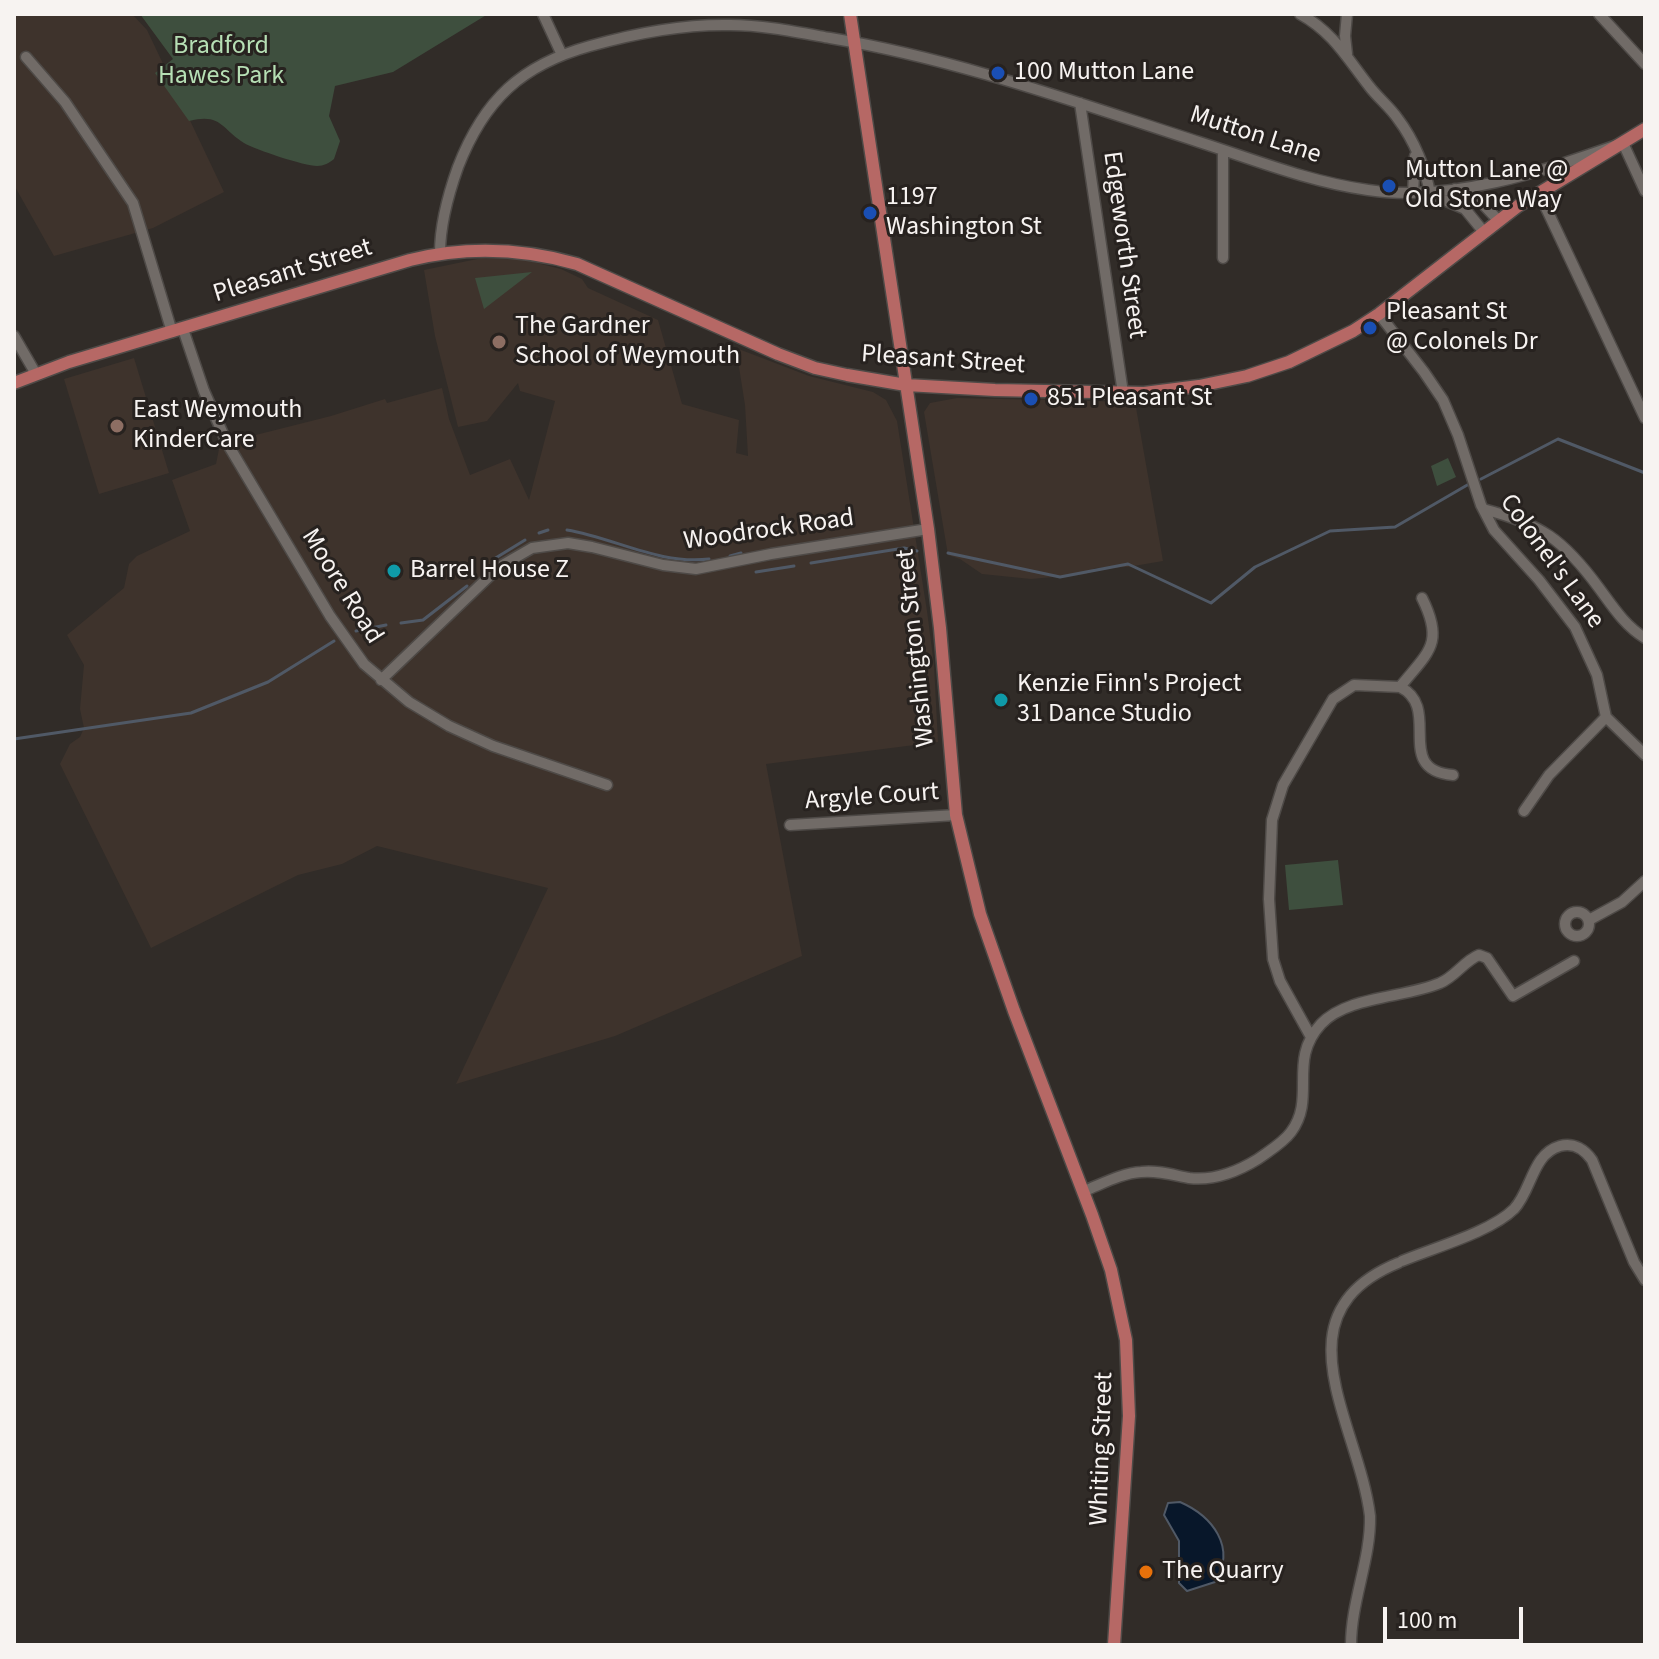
<!DOCTYPE html>
<html>
<head>
<meta charset="utf-8">
<style>
	body { margin:0 }
	#map { position:relative; width:1659px; height:1659px; overflow:hidden; background:#312c28; font-family:"Source Sans 3",sans-serif }
	canvas { display:block }
	.frame { position:absolute; inset:0; border:16px solid #f7f3f1; pointer-events:none }
	.scale { position:absolute; left:1383px; top:1607px; width:140px; height:36px; box-sizing:border-box; border:4px solid #f7f3f1; border-top:0; padding-left:10px; font-size:24px; line-height:28px; white-space:nowrap; color:#f7f3f1; -webkit-text-stroke:6px #27221f; paint-order:stroke }
</style>
</head>
<body>
<div id="map">
<canvas width="1659" height="1659"></canvas>
<div class="frame"></div>
<div class="scale">100 m</div>
</div>
<script>
const g = document.querySelector('canvas').getContext('2d');
g.lineJoin = 'round';
function paint(path, color) {
  g.fillStyle = color;
  g.fill(path, 'evenodd');
}
function trace(path, color, width, dash) {
  g.strokeStyle = color;
  g.lineWidth = width;
  g.lineCap = dash ? 'butt' : 'round';
  g.setLineDash(dash || []);
  g.stroke(path);
}
function drawText(font, color, halo, rows, align = 'center') {
  g.font = font + ' "Source Sans 3",sans-serif';
  g.lineWidth = 6;
  g.setLineDash([]);
  g.textBaseline = 'middle';
  g.strokeStyle = halo;
  g.fillStyle = color;
  for (const [text, x, y, turn = 0] of rows) {
    g.save();
    g.translate(x, y);
    g.rotate((+turn || 0) * Math.PI / 180);
    g.textAlign = isNaN(turn) ? turn : align;
    if (halo) g.strokeText(text, 0, 0);
    g.fillText(text, 0, 0);
    g.restore();
  }
}
paint(new Path2D(`
	M 14,14 L 132,14 L 147,30 L 224,192 L 153,228 L 54,256 L 14,185 Z
	M 482,258 L 521,259 L 561,269 L 582,279 L 588,288 L 658,320 L 682,404 L 739,420 L 736,453 L 748,456 L 745,405 L 736,348 L 809,376 L 873,392 L 886,400 L 897,421 L 927,611 L 934,665 L 938,742 L 766,764 L 802,956 L 615,1036 L 456,1084 L 548,888 L 377,846 L 342,864 L 298,875 L 151,948 L 60,764 L 70,744 L 80,737 L 84,728 L 80,709 L 84,665 L 67,635 L 124,588 L 129,564 L 137,556 L 190,531 L 172,480 L 216,464 L 220,444 L 331,416 L 385,399 L 387,403 L 442,388 L 449,419 L 470,475 L 510,459 L 529,500 L 555,401 L 520,391 L 518,383 L 487,421 L 458,427 L 435,336 L 424,270 Z
	M 134,358 L 169,473 L 99,494 L 64,379 Z
	M 957,398 L 1135,402 L 1163,561 L 1128,567 L 1095,568 L 1086,574 L 1031,579 L 982,574 L 960,559 L 948,555 L 924,412 L 930,403 Z`), '#3e332c');
paint(new Path2D(`
	M 140,14 L 488,14 L 393,72 L 335,86 L 329,116 L 340,141 L 334,159 C 329,163 324,166 317,166 C 305,166 256,150 244,143 C 221,129 222,113 189,121 L 155,73 L 173,59 Z
	M 532,272 L 484,309 L 475,278 Z
	M 1448,458 L 1456,477 L 1437,486 L 1431,466 Z
	M 1338,860 L 1343,905 L 1289,910 L 1285,865 Z`), '#3e4f3e');
const water = new Path2D(`
	M 1180,1502 C 1212,1516 1237,1547 1215,1582 L 1187,1591 L 1179,1583 L 1179,1541 L 1164,1515 L 1168,1503 Z`);
paint(water, '#08172a');
trace(water, '#505966', 2);
trace(new Path2D(`
	M 1481,479 L 1558,439 L 1645,473
	M 567,530 C 615,538 659,565 709,559
	M 539,533 L 548,530
	M 948,553 L 1060,577 L 1128,564 L 1211,603 L 1255,567 L 1330,531 L 1395,527 L 1469,484
	M 730,556 L 741,553
	M 494,559 L 525,540
	M 811,563 L 904,548 L 917,551
	M 756,572 L 794,566
	M 401,623 L 423,620 L 467,586
	M 356,631 L 386,625
	M 14,739 L 191,713 L 268,682 L 334,641`), '#505966', 3);
const minor = new Path2D(`
	M 543,14 L 562,55
	M 1300,14 C 1333,32 1347,58 1369,86 C 1378,98 1390,107 1398,119 C 1414,140 1426,169 1430,194
	M 1599,14 L 1645,64
	M 1347,54 L 1345,36 L 1347,14
	M 26,57 L 65,102 L 133,203 L 172,332
	M 1080,103 L 1123,393
	M 1223,150 L 1223,258
	M 1455,189 L 1480,201 L 1498,220
	M 1413,193 L 1415,156
	M 1539,193 L 1645,418
	M 1432,195 L 1465,209 L 1483,231
	M 440,253 C 440,223 448,195 458,167 C 484,100 521,65 590,46 C 636,33 682,24 730,25 C 763,25 797,32 830,38 C 956,59 1078,103 1199,142 C 1255,160 1310,182 1368,190 C 1453,203 1543,171 1623,143 L 1645,191
	M 1379,314 L 1424,372 L 1443,400 L 1458,435 L 1481,505 L 1494,530 L 1539,580 L 1575,627 L 1597,675 L 1606,717 L 1645,755
	M 183,329 L 204,391 L 227,443 L 330,616 L 364,664 L 409,702 L 449,726 L 493,746 L 607,785
	M 14,336 L 36,374
	M 1483,509 C 1541,524 1563,539 1599,588 C 1613,607 1625,626 1645,638
	M 1422,598 C 1445,644 1428,652 1400,687 C 1443,708 1392,770 1453,775
	M 381,680 L 499,567 L 532,548 L 568,543 L 592,547 L 663,565 L 696,569 L 771,554 L 928,529
	M 1524,811 L 1549,775 L 1606,717
	M 790,825 L 956,815
	M1565 924a12 12 0 1 1 24 0a12 12 0 1 1-24 0Z
	M 1589,920 L 1622,902 L 1645,881
	M 1311,1037 L 1280,981 L 1273,959 L 1269,899 L 1272,820 L 1283,785 L 1333,699 L 1354,685 L 1400,687
	M 1084,1191 C 1102,1184 1122,1173 1141,1172 C 1157,1170 1173,1175 1189,1178 C 1214,1181 1237,1172 1258,1159 C 1269,1151 1283,1143 1291,1132 C 1317,1097 1287,1061 1321,1024 C 1347,996 1405,998 1440,983 C 1455,977 1464,961 1479,955 L 1487,958 L 1513,996 L 1574,961
	M 1402,1261 C 1433,1248 1491,1232 1514,1209 C 1532,1190 1532,1154 1560,1146 C 1574,1142 1585,1150 1592,1160 L 1634,1262 L 1645,1280
	M 1351,1645 C 1351,1601 1371,1559 1370,1516 C 1359,1424 1274,1314 1398,1263`);
const major = new Path2D(`
	M 850,14 L 928,529 L 940,628 L 956,815 L 980,914 L 1014,1011 L 1092,1215 L 1111,1270 L 1126,1340 L 1129,1416 L 1114,1645
	M 14,383 L 69,362 L 410,260 C 467,246 521,248 577,264 L 778,354 L 815,368 L 847,375 L 906,385 L 995,390 L 1144,393 L 1199,386 L 1247,376 L 1289,362 L 1353,331 L 1379,314 L 1518,206 L 1645,129`);
trace(minor, '#4e4a47', 13);
trace(major, '#4e4a47', 15);
trace(minor, '#716b67', 10);
trace(major, '#b66865', 12);
for (const [x, y, r, color] of [
	[998,73,8,"#1a4fb4"],
	[1389,186,8,"#1a4fb4"],
	[870,213,8,"#1a4fb4"],
	[1370,328,8,"#1a4fb4"],
	[499,342,8,"#8d6e63"],
	[1031,399,8,"#1a4fb4"],
	[117,426,8,"#8d6e63"],
	[394,571,8,"#0f9aa8"],
	[1001,700,8,"#0f9aa8"],
	[1146,1572,8,"#e8710a"]
]) {
  const dot = new Path2D();
  dot.arc(x, y, r, 0, 2 * Math.PI);
  g.fillStyle = color;
  g.fill(dot);
  trace(dot, '#27221f', 3);
}
drawText('26px', '#b6dfb4', '#27221f', [
	["Bradford",221,47],
	["Hawes Park",221,77]
]);
drawText('26px', '#f7f3f1', '#27221f', [
	["100 Mutton Lane",1014,73],
	["Mutton Lane @",1405,171],
	["Old Stone Way",1405,201],
	["1197",886,198],
	["Washington St",886,228],
	["Pleasant St",1386,313],
	["@ Colonels Dr",1386,343],
	["The Gardner",515,327],
	["School of Weymouth",515,357],
	["851 Pleasant St",1047,399],
	["East Weymouth",133,411],
	["KinderCare",133,441],
	["Barrel House Z",410,571],
	["Kenzie Finn's Project",1017,685],
	["31 Dance Studio",1017,715],
	["The Quarry",1162,1572]
], 'left');
drawText('26px', '#f7f3f1', '#27221f', [
	["Mutton Lane",1255,136,18],
	["Edgeworth Street",1123,245,82],
	["Pleasant Street",293,272,-17],
	["Pleasant Street",943,361,4],
	["Woodrock Road",769,531,-8],
	["Colonel's Lane",1551,562,54],
	["Moore Road",341,587,58],
	["Washington Street",917,648,-96],
	["Argyle Court",872,798,-4],
	["Whiting Street",1103,1449,-88]
]);
</script>
</body>
</html>
